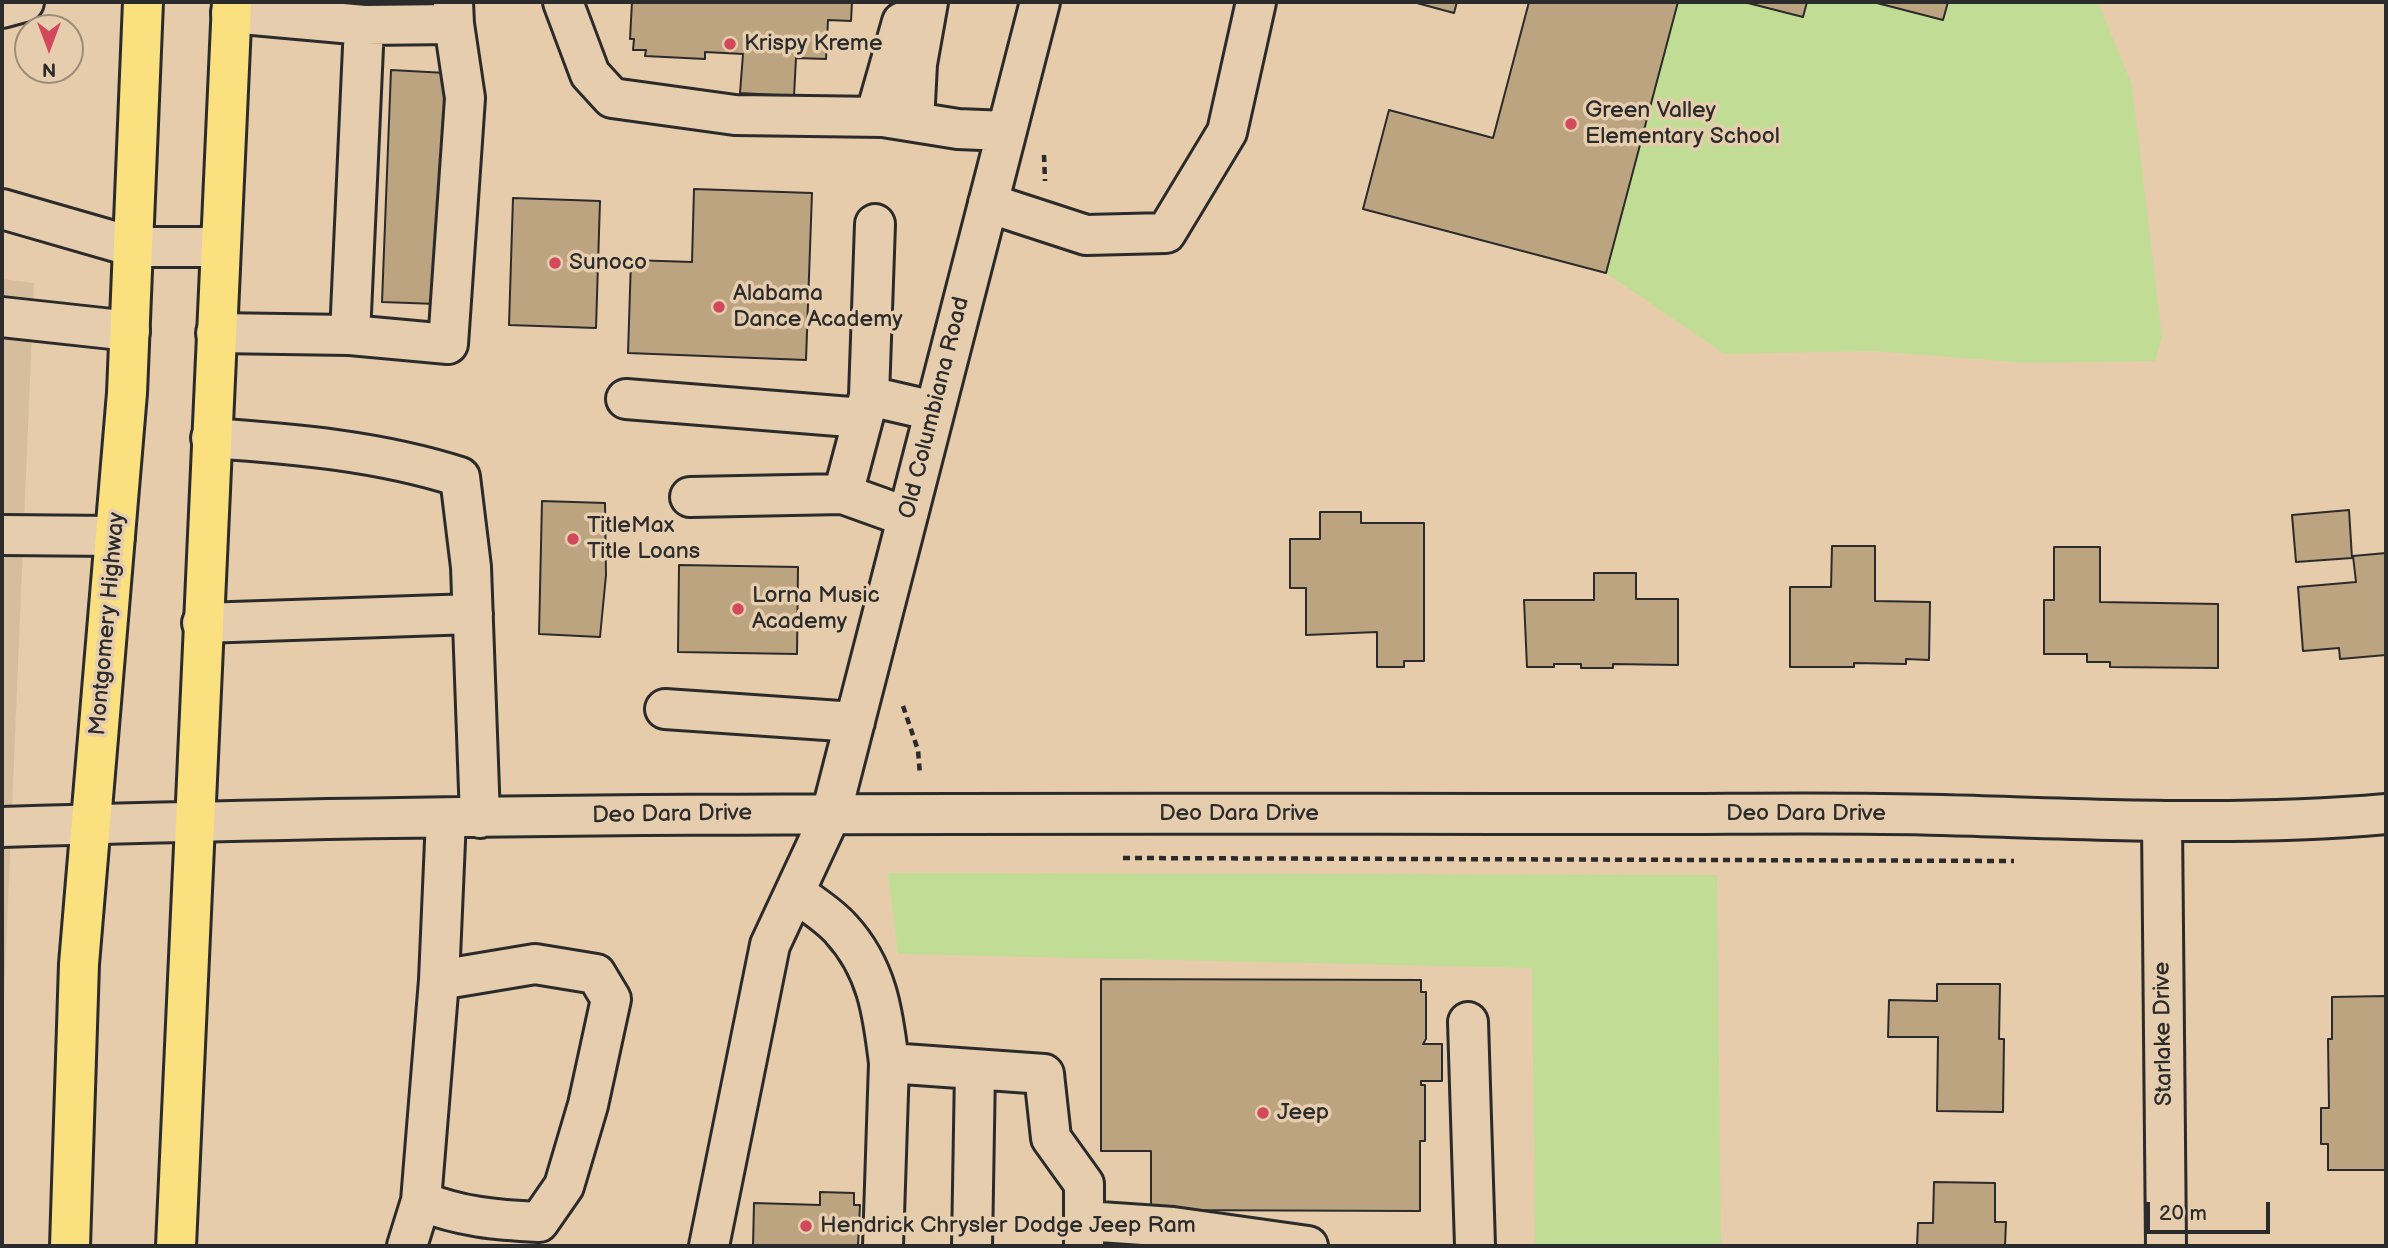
<!DOCTYPE html>
<html>
<head>
<meta charset="utf-8">
<style>
	body { margin:0 }
	#map { position:relative; width:2388px; height:1248px; overflow:hidden; background:#e6ccaa; font-family:"Balsamiq Sans",sans-serif }
	canvas { display:block }
	.frame { position:absolute; inset:0; border:4px solid #2b2b2b; pointer-events:none }
	.north { position:absolute; left:14px; top:14px; width:70px; height:70px; box-sizing:border-box; background:#e5cdad; border:2px solid #9b8c79; border-radius:50%; rotate:180deg; font-size:19px; font-weight:700; line-height:28px; text-align:center; color:#2b2b2b }
	.north::after { content:''; display:block; margin:auto; width:24px; height:32px; background:#d1495b; clip-path:polygon(50% 0,100% 100%,50% 72%,0 100%) }
	.scale { position:absolute; left:2146px; top:1202px; width:124px; height:32px; box-sizing:border-box; border:4px solid #2b2b2b; border-top:0; padding-left:9px; font-size:21px; line-height:24px; white-space:nowrap; color:#2b2b2b; -webkit-text-stroke:5px #e5cdad; paint-order:stroke }
</style>
</head>
<body>
<div id="map">
<canvas width="2388" height="1248"></canvas>
<div class="frame"></div>
<div class="north">N</div>
<div class="scale">20 m</div>
</div>
<script>
const g = document.querySelector('canvas').getContext('2d');
g.lineJoin = 'round';
function paint(path, color) {
  g.fillStyle = color;
  g.fill(path, 'evenodd');
}
function trace(path, color, width, dash) {
  g.strokeStyle = color;
  g.lineWidth = width;
  g.lineCap = dash ? 'butt' : 'round';
  g.setLineDash(dash || []);
  g.stroke(path);
}
function drawText(font, color, halo, rows, align = 'center') {
  g.font = font + ' "Balsamiq Sans",sans-serif';
  g.lineWidth = 7;
  g.setLineDash([]);
  g.textBaseline = 'middle';
  g.strokeStyle = halo;
  g.fillStyle = color;
  for (const [text, x, y, turn = 0] of rows) {
    g.save();
    g.translate(x, y);
    g.rotate((+turn || 0) * Math.PI / 180);
    g.textAlign = isNaN(turn) ? turn : align;
    if (halo) g.strokeText(text, 0, 0);
    g.fillText(text, 0, 0);
    g.restore();
  }
}
paint(new Path2D(`
	M 2,279 L 34,283 L 2,1045 Z`), '#d6bd9c');
paint(new Path2D(`
	M 1678,2 L 1744,2 L 1802,17 L 1807,2 L 1873,2 L 1943,20 L 1948,2 L 2098,2 L 2132,85 L 2162,337 L 2155,361 L 2028,363 L 1873,351 L 1725,354 L 1606,273 Z
	M 888,873 L 1717,875 L 1721,1246 L 1535,1246 L 1532,968 L 898,954 Z`), '#c1dd95');
const building = new Path2D(`
	M 632,2 L 852,2 L 851,21 L 828,20 L 826,59 L 796,58 L 794,96 L 740,93 L 743,54 L 705,52 L 705,59 L 645,56 L 646,50 L 633,50 L 634,39 L 630,39 Z
	M 1413,2 L 1457,2 L 1454,13 Z
	M 1529,2 L 1678,2 L 1606,273 L 1363,209 L 1389,110 L 1493,138 Z
	M 1744,2 L 1807,2 L 1803,17 Z
	M 1873,2 L 1948,2 L 1943,20 Z
	M 391,70 L 446,73 L 437,304 L 382,302 Z
	M 694,189 L 812,193 L 806,360 L 628,353 L 631,260 L 692,262 Z
	M 513,198 L 600,201 L 596,328 L 509,325 Z
	M 542,501 L 605,503 L 606,575 L 600,637 L 539,634 Z
	M 2349,510 L 2352,558 L 2296,562 L 2292,515 Z
	M 1320,512 L 1361,512 L 1361,523 L 1424,523 L 1424,661 L 1404,661 L 1404,667 L 1377,667 L 1377,632 L 1306,635 L 1306,588 L 1290,588 L 1290,539 L 1320,539 Z
	M 1832,546 L 1875,546 L 1875,601 L 1930,602 L 1929,660 L 1906,659 L 1906,664 L 1854,663 L 1854,667 L 1790,667 L 1790,587 L 1831,587 Z
	M 2054,547 L 2100,547 L 2100,602 L 2218,604 L 2218,668 L 2110,667 L 2110,662 L 2087,662 L 2087,654 L 2044,654 L 2044,600 L 2054,600 Z
	M 2386,553 L 2386,655 L 2340,659 L 2339,648 L 2303,651 L 2298,587 L 2356,582 L 2353,556 Z
	M 679,565 L 798,567 L 797,654 L 678,652 Z
	M 1594,573 L 1636,573 L 1636,599 L 1678,599 L 1678,665 L 1613,664 L 1613,668 L 1581,668 L 1581,664 L 1554,664 L 1554,667 L 1527,667 L 1524,600 L 1594,600 Z
	M 1101,979 L 1421,980 L 1421,992 L 1426,992 L 1426,1039 L 1423,1044 L 1442,1044 L 1442,1081 L 1421,1081 L 1421,1085 L 1425,1085 L 1425,1141 L 1420,1141 L 1420,1211 L 1151,1210 L 1151,1151 L 1101,1151 Z
	M 1937,984 L 2000,984 L 1999,1039 L 2004,1039 L 2003,1112 L 1937,1111 L 1938,1037 L 1888,1037 L 1889,1000 L 1937,1001 Z
	M 2386,996 L 2386,1170 L 2328,1170 L 2328,1144 L 2321,1144 L 2321,1108 L 2329,1108 L 2328,1039 L 2332,1039 L 2332,997 Z
	M 1934,1182 L 1995,1183 L 1995,1222 L 2006,1222 L 2005,1246 L 1917,1246 L 1918,1223 L 1933,1223 Z
	M 820,1192 L 854,1193 L 854,1205 L 860,1205 L 858,1246 L 753,1246 L 754,1203 L 820,1205 Z`);
paint(building, '#bca481');
trace(building, '#2b2b2b', 2);
const minor = new Path2D(`
	M 563,2 L 590,74 L 612,98 L 735,115 L 883,117 L 958,129 L 1006,131
	M 2,8 L 24,2
	M 364,25 L 454,24 L 453,2
	M 875,117 L 902,22
	M 914,122 L 917,64 L 928,2
	M 988,203 L 1086,235 L 1166,233 L 1227,132 L 1256,2
	M 2,209 L 134,247 L 220,247
	M 2,317 L 130,331
	M 216,333 L 350,335 L 364,25 L 231,13
	M 350,335 L 448,344 L 465,98 L 454,24
	M 869,396 L 875,224
	M 626,399 L 863,418
	M 211,438 C 295,444 379,451 460,477 L 471,567 L 480,818
	M 843,494 L 869,396 L 934,411
	M 690,497 L 843,494 L 907,517
	M 2,535 L 115,536
	M 202,623 L 473,614
	M 665,709 L 855,722
	M 2162,822 L 2166,1246
	M 2,827 C 549,810 1096,814 1644,814 C 1743,814 1844,812 1943,815 C 2091,819 2238,827 2386,814
	M 795,892 C 810,904 829,915 841,929 C 877,968 883,1012 889,1063 L 1044,1074 L 1051,1138 L 1084,1184 L 1084,1246
	M 439,980 L 446,818
	M 1468,1022 L 1475,1246
	M 1085,1221 L 1173,1227 L 1308,1246
	M 407,1246 L 421,1201 L 439,980 L 535,964 L 596,974 L 611,999 L 588,1105 L 564,1186 L 539,1222 C 497,1220 460,1217 421,1201
	M 709,1246 L 770,945 L 831,814 L 1040,2
	M 883,1246 L 889,1063
	M 972,1246 L 975,1070`);
const major = new Path2D(`
	M 70,1246 L 79,964 L 127,393 L 143,2
	M 176,1246 L 232,2`);
trace(minor, '#2b2b2b', 44);
trace(major, '#2b2b2b', 44);
trace(new Path2D(`
	M 1044,155 L 1045,181
	M 903,706 L 918,750 L 920,775
	M 1123,858 L 2014,861`), '#2b2b2b', 4.5, [7, 5]);
trace(minor, '#e5cdad', 38);
trace(major, '#fbe080', 38);
for (const [x, y, r, color] of [
	[730,44,7,"#d1495b"],
	[1571,124,7,"#d1495b"],
	[555,263,7,"#d1495b"],
	[719,307,7,"#d1495b"],
	[573,539,7,"#d1495b"],
	[738,609,7,"#d1495b"],
	[1263,1113,7,"#d1495b"],
	[806,1226,7,"#d1495b"]
]) {
  const dot = new Path2D();
  dot.arc(x, y, r, 0, 2 * Math.PI);
  g.fillStyle = color;
  g.fill(dot);
  trace(dot, '#e5cdad', 2.5);
}
drawText('23px', '#2b2b2b', '#e5cdad', [
	["Krispy Kreme",744,44],
	["Green Valley",1585,111],
	["Elementary School",1585,137],
	["Sunoco",569,263],
	["Alabama",733,294],
	["Dance Academy",733,320],
	["TitleMax",587,526],
	["Title Loans",587,552],
	["Lorna Music",752,596],
	["Academy",752,622],
	["Jeep",1277,1113],
	["Hendrick Chrysler Dodge Jeep Ram",820,1226]
], 'left');
drawText('23px', '#2b2b2b', '#e5cdad', [
	["Old Columbiana Road",935,408,-76],
	["Montgomery Highway",108,624,-85],
	["Deo Dara Drive",1239,814],
	["Deo Dara Drive",1806,814],
	["Deo Dara Drive",672,815,-1],
	["Starlake Drive",2164,1034,-91]
]);
</script>
</body>
</html>
